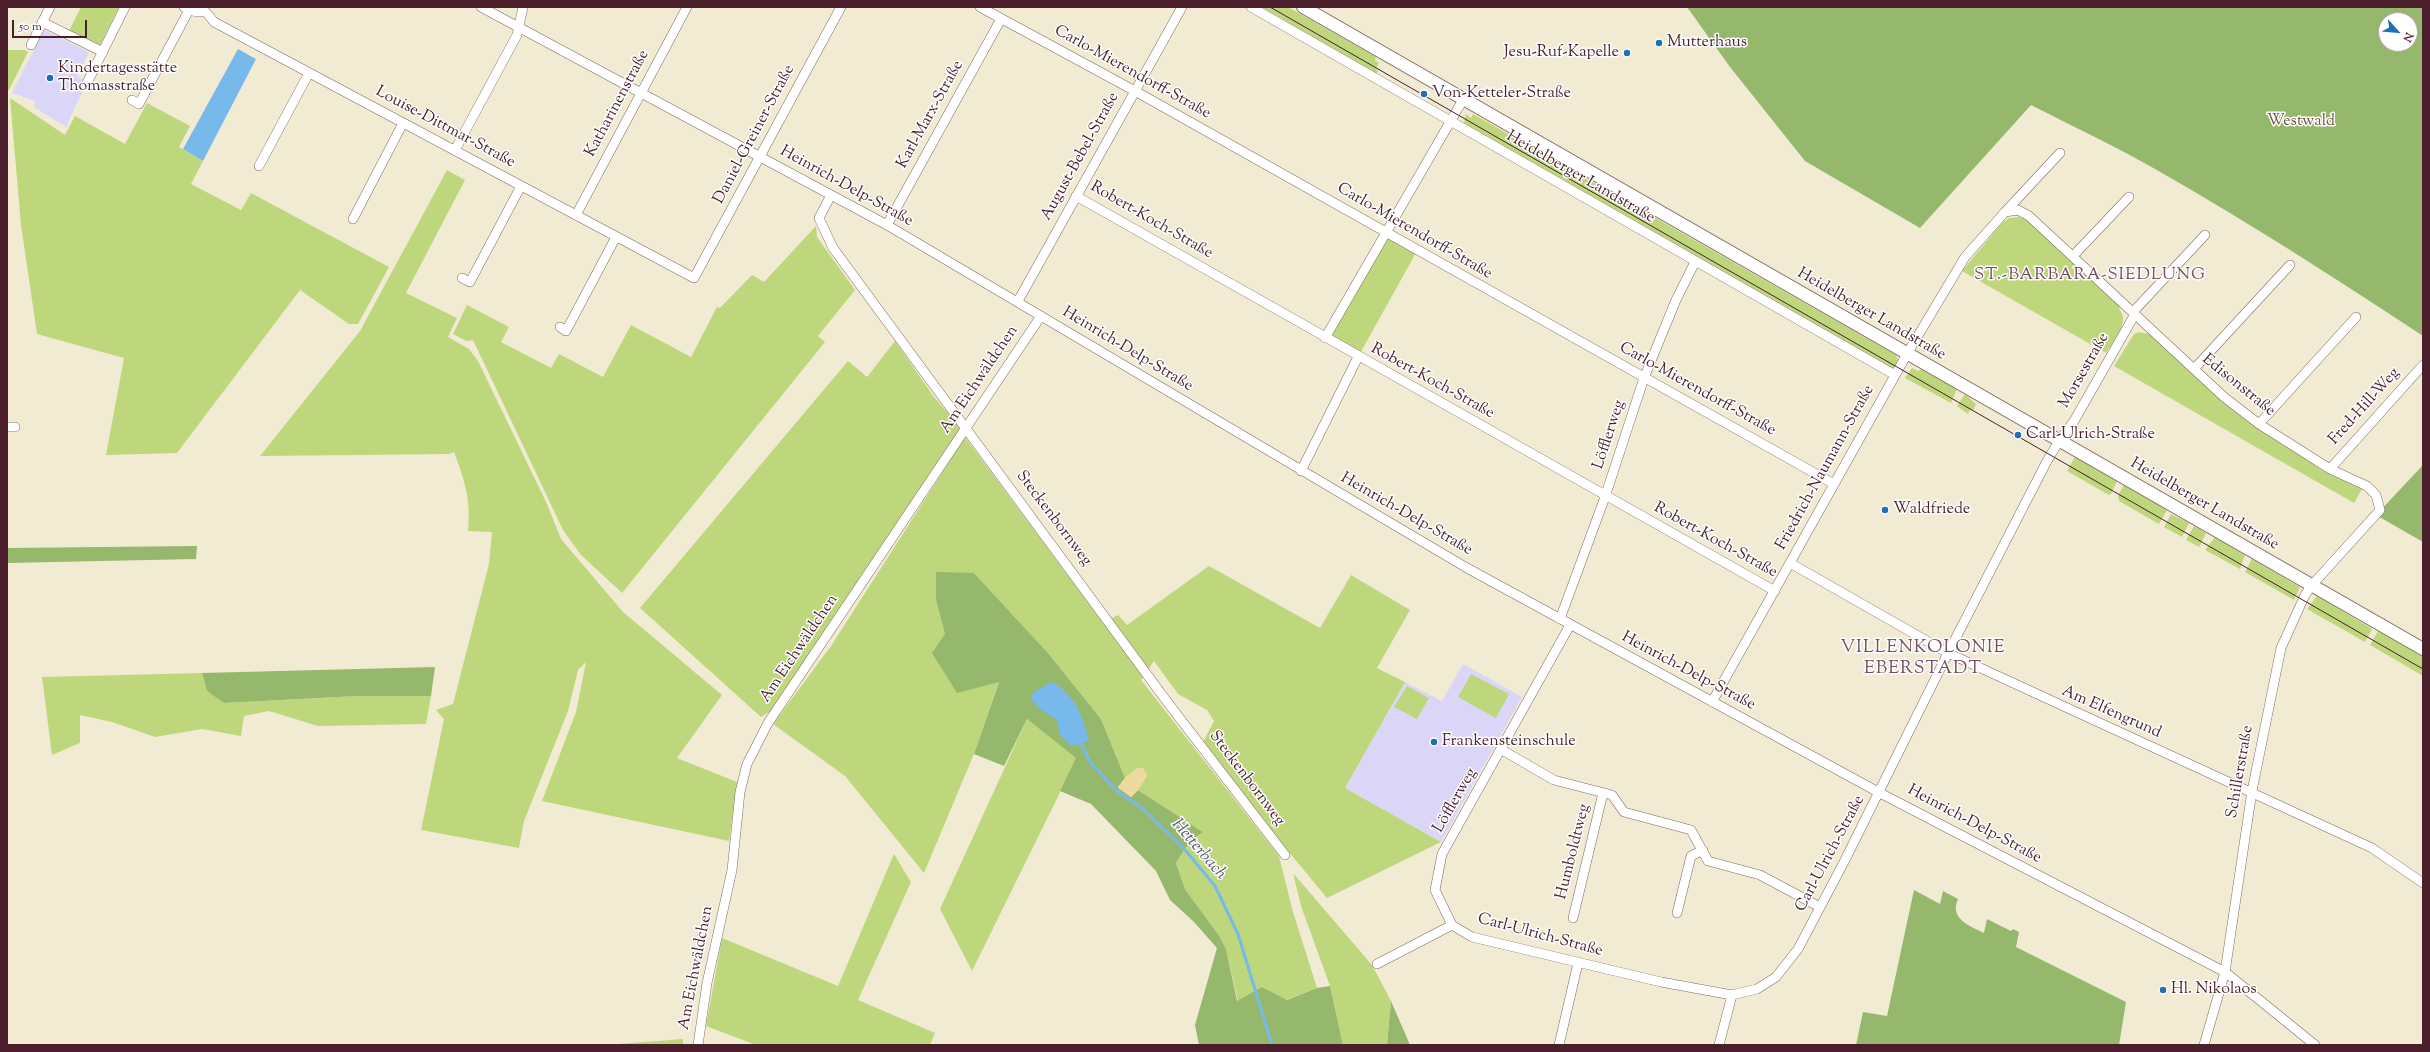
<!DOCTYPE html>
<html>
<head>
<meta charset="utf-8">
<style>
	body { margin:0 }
	#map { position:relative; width:2430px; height:1052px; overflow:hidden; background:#f2ebd4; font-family:"Sorts Mill Goudy",serif }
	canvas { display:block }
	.frame { position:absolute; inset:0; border:8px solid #4a1f2b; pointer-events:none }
	.north { position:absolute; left:2378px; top:12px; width:40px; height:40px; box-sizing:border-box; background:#fff; border:1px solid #b7a5aa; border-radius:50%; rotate:117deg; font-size:11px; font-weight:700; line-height:16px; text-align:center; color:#4a1f2b }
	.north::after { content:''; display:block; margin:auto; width:14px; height:18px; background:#1f6fb2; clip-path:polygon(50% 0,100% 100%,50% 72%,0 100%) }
	.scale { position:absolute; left:12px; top:20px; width:75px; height:18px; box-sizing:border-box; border:2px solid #4a1f2b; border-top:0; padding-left:5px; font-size:12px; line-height:14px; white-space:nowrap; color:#4a1f2b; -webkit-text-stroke:3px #fff; paint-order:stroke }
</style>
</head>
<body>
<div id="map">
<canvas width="2430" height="1052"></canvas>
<div class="frame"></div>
<div class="north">N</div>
<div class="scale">50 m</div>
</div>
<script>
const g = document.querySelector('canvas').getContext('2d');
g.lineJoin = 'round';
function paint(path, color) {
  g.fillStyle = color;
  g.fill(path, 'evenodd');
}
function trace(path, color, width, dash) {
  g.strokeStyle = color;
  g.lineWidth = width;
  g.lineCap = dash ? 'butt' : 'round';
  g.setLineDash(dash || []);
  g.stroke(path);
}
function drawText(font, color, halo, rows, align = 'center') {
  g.font = font + ' "Sorts Mill Goudy",serif';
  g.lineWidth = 3;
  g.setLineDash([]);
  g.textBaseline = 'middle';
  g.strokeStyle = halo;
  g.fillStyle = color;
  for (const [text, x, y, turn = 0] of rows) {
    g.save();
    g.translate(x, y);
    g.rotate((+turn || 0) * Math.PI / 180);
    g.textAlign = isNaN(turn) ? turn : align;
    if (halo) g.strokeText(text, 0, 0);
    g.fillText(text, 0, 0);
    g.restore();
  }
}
paint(new Path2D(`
	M 44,30 L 89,52 L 77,76 L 84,80 L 81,85 L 84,88 L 66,127 L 34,107 L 35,101 L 12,93 Z
	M 1463,664 L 1522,697 L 1441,842 L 1345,788 L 1405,682 L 1442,701 Z`), '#dbd6f7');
paint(new Path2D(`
	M 81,7 L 119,7 L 100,45 L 69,31 Z
	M 1255,7 L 1288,7 L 1376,57 L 1375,60 L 1379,63 L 1376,69 L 1378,71 L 1375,76 L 1370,73 L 1370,70 L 1263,8 Z
	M 7,50 L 25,50 L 28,52 L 9,90 L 7,90 Z
	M 10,98 L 65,135 L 75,116 L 125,144 L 147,103 L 190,126 L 179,147 L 203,161 L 191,184 L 241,210 L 251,193 L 389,267 L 358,324 L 349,324 L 300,290 L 177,453 L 106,455 L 124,358 L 37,334 L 21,225 Z
	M 1466,114 L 1471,118 L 1473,114 L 1896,355 L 1898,360 L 1893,369 L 1464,123 Z
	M 447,170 L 465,180 L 406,293 L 457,318 L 448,337 L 469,349 L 478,361 L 547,504 L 561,539 L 623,612 L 722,695 L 677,758 L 737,782 L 729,841 L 542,801 L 576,712 L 586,662 L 578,670 L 568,711 L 524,821 L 519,848 L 421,830 L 444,719 L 436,710 L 453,704 L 489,564 L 492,532 L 468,531 C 471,500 465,481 454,452 L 449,454 L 260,456 L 360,331 Z
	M 2019,217 L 2027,219 L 2121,305 L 2119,309 C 2131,322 2113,342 2106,353 L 1962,271 L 2002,223 L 2009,218 Z
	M 816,226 L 817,237 L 855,290 L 818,336 L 825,342 L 622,593 L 581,555 L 563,530 L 473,340 L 466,341 L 453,334 L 467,305 L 509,327 L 501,342 L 551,368 L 559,354 L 603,377 L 631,325 L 691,357 L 717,307 L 720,308 L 752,275 L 764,282 Z
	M 1385,233 L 1417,251 L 1358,357 L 1325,338 Z
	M 2139,332 L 2148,334 L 2149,332 L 2256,427 L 2310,461 L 2320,469 L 2362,489 L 2354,503 L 2114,366 L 2134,334 Z
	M 895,341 L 934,397 L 961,428 L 771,711 L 761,717 L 640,608 L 848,361 L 867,377 Z
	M 1912,368 L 1918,371 L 1921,369 L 1957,389 L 1951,403 L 1905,378 Z
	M 1965,394 L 1976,404 L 1973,411 L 1970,410 L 1968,414 L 1957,406 Z
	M 965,437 L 1103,623 L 1118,615 L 1127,625 L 1209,566 L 1320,628 L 1351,575 L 1410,610 L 1377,668 L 1405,682 L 1345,788 L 1441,842 L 1327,898 L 1201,746 L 1214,721 L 1207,710 L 1178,694 L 1154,661 L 1141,680 L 1279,856 L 1293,912 L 1317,988 L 1286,1000 L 1262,987 L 1238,1002 L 1226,949 L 1220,937 L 1185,889 L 1176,863 L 1190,841 L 1203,832 L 1138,790 L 1147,775 L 1137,768 L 1125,778 L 1101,719 L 1048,653 L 974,573 L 936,600 L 945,634 L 999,681 L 974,754 L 924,873 L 845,776 L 773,724 L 831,646 Z
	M 2075,457 L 2117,481 L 2111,494 L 2109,495 L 2067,471 Z
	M 2124,485 L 2167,510 L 2159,524 L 2119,501 L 2118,496 Z
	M 2171,514 L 2189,523 L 2182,537 L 2164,527 Z
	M 2194,526 L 2206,533 L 2199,547 L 2186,540 Z
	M 2215,537 L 2245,555 L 2240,569 L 2205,550 Z
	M 2252,559 L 2300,587 L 2294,600 L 2245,572 Z
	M 2317,596 L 2371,628 L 2372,630 L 2365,642 L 2307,609 Z
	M 2378,631 L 2423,657 L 2423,676 L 2370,645 Z
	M 202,673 L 207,691 L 225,703 L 357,696 L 431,696 L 426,724 L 318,726 L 269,711 L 244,716 L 241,736 L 202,729 L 155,737 L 112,722 L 80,715 L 80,743 L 52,755 L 42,677 Z
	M 1471,674 L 1509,694 L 1496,718 L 1458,697 Z
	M 1407,686 L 1429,698 L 1417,719 L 1394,707 Z
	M 1027,719 L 1077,758 L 972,971 L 940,909 Z
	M 894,854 L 911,882 L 858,1000 L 935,1033 L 930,1045 L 756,1045 L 706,1026 L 722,938 L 838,986 Z
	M 1293,873 L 1372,965 L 1391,1001 L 1387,1045 L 1343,1045 L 1330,986 L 1301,906 Z
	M 683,1039 L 683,1045 L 605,1045 Z`), '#bed77c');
paint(new Path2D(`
	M 1687,7 L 2423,7 L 2423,336 C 2335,278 2247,221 2155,169 C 2115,146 2072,126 2031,105 L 1920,228 L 1805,161 L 1730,67 ZM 2386,20 L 2410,20 L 2410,44 L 2386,44 Z
	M 2423,465 L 2423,542 L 2376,515 Z
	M 197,546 L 196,559 L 7,563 L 7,548 Z
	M 936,572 L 974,573 L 1048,653 L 1101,719 L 1125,778 L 1118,787 L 1131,797 L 1138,790 L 1203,832 L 1190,841 L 1176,863 L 1185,889 L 1220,937 L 1226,949 L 1237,1001 L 1262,987 L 1287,1000 L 1317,988 L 1330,986 L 1343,1045 L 1199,1045 L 1195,1025 L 1217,948 L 1193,921 L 1170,900 L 1156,871 L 1091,804 L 1060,791 L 1076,758 L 1027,719 L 1004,766 L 974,754 L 999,682 L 957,693 L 932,653 L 945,634 L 936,600 Z
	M 435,667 L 431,696 L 357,696 L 224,703 L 207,691 L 202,673 Z
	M 1914,890 L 1940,904 L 1943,891 L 1958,899 C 1949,919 1970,926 1984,933 L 1987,919 L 2011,931 L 2013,929 L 2019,932 L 2016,947 L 2126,1002 L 2119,1045 L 1856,1045 L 1863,1012 L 1887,1016 Z
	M 1391,1001 L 1410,1045 L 1387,1045 Z`), '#96b86c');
paint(new Path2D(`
	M 1137,768 L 1143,768 L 1147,775 L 1138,790 L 1131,797 L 1118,788 L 1125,778 Z`), '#eeda9e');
paint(new Path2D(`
	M 238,49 L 256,59 L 203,161 L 183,149 Z
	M 1052,682 C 1076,696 1082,715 1089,741 L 1072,746 L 1060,735 L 1057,720 L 1040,709 L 1030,698 L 1035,691 Z`), '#78b9ec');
trace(new Path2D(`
	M 1081,743 L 1090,762 L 1117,791 L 1142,808 L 1186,851 L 1215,886 L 1238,934 L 1272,1045`), '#78b9ec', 3);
const street = new Path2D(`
	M 184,7 L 196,12 L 206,12 L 214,22 L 694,278 L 841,7
	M 481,7 L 887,225 L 1467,568 L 1880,793 L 2225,972 L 2315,1045
	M 980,7 L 1135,91 L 1834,484
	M 1251,7 L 1895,375
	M 42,22 L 103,52
	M 31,45 L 50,7
	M 86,85 L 125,7
	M 132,100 L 139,104 L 189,10
	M 455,150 L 517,35 L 523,7
	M 259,166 L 309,73
	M 831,195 L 819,218 L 833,248 L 1168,703 L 1285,855
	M 1076,196 L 1775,591
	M 2005,212 L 2060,153
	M 576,215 L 687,7
	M 353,219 L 403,123
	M 887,225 L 1001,19
	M 2073,256 L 2129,197
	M 462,278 L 470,282 L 521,186
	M 1018,301 L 1182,7
	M 2133,312 L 2205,235
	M 560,327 L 566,331 L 616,237
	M 1325,338 L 1464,98
	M 2194,369 L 2290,265
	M 2259,424 L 2356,317
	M 7,427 L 15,427
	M 2330,469 L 2423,365
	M 1301,471 L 1358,357
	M 1790,563 L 1948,653 L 2372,848 L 2423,883
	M 1560,619 L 1605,497 L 1644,378 L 1676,300 L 1695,262
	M 1570,625 L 1442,854 L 1435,890 L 1452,925 L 1472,937 L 1661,982 L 1732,995 L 1757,989 L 1776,977 L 1798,949 L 1844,862 L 1948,653 L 2047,461 L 2059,441 L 2074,421 L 2135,314
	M 1712,702 L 1907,354 L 1965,257 L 2005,212 L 2018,210 L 2029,216 L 2224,397 L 2259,424 L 2330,469 L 2367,486 L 2376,495 L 2380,510 L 2312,585 L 2305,595 L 2281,648 L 2252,791 L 2225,972 L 2204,1045
	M 1502,750 L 1554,780 L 1612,795 L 1624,812 L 1691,830 L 1708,861 L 1760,875 L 1820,907
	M 1677,913 L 1691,856 L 1703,850
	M 1573,918 L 1603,793
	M 1377,964 L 1452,925
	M 698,1045 L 707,983 L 732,870 L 740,792 L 747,764 L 768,723 L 1041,316
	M 1559,1045 L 1578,963
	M 1719,1045 L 1732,995`);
const secondary = new Path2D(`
	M 1303,7 L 2423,649`);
trace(street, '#856666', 10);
trace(secondary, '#856666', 14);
trace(street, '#fff', 9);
trace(secondary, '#fff', 12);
trace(new Path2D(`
	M 1270,7 L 2423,669`), '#4a1f2b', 1);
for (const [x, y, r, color] of [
	[1659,43,4,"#1f6fb2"],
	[1627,53,4,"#1f6fb2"],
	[50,78,4,"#1f6fb2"],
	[1424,94,4,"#1f6fb2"],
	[2018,435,4,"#1f6fb2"],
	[1885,510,4,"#1f6fb2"],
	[1434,742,4,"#1f6fb2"],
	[2163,990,4,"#1f6fb2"]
]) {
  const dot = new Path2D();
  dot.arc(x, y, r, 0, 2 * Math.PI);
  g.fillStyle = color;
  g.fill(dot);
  trace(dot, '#fff', 1.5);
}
drawText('16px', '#4a1f2b', '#fff', [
	["Mutterhaus",1667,43],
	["Jesu-Ruf-Kapelle",1619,53,"right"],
	["Kindertagesstätte",58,69],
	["Thomasstraße",58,87],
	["Von-Ketteler-Straße",1432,94],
	["Carl-Ulrich-Straße",2026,435],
	["Waldfriede",1893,510],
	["Frankensteinschule",1442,742],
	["Hl. Nikolaos",2171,990]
], 'left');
drawText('16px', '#4a1f2b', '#fff', [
	["Carlo-Mierendorff-Straße",1132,73,29],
	["Katharinenstraße",618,104,-62],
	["Karl-Marx-Straße",931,115,-61],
	["Louise-Dittmar-Straße",445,128,28],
	["Daniel-Greiner-Straße",755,135,-62],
	["August-Bebel-Straße",1081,157,-61],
	["Heidelberger Landstraße",1580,178,30],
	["Heinrich-Delp-Straße",846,187,29],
	["Robert-Koch-Straße",1151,221,30],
	["Carlo-Mierendorff-Straße",1414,232,30],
	["Heidelberger Landstraße",1871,315,30],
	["Heinrich-Delp-Straße",1127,350,31],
	["Morsestraße",2085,371,-60],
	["Am Eichwäldchen",980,380,-56],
	["Robert-Koch-Straße",1432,382,29],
	["Edisonstraße",2238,386,39],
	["Carlo-Mierendorff-Straße",1697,390,29],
	["Fred-Hill-Weg",2365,407,-48],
	["Löfflerweg",1610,435,-72],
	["Friedrich-Naumann-Straße",1826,468,-61],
	["Heidelberger Landstraße",2204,505,30],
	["Heinrich-Delp-Straße",1406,515,30],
	["Steckenbornweg",1053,519,53],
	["Robert-Koch-Straße",1715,541,29],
	["Am Eichwäldchen",800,649,-56],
	["Heinrich-Delp-Straße",1688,672,28],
	["Am Elfengrund",2111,713,24],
	["Schillerstraße",2241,772,-80],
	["Steckenbornweg",1246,779,53],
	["Löfflerweg",1456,801,-60],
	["Heinrich-Delp-Straße",1974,825,28],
	["Humboldtweg",1574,852,-76],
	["Carl-Ulrich-Straße",1831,854,-62],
	["Carl-Ulrich-Straße",1540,936,15],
	["Am Eichwäldchen",697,968,-79]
]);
drawText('16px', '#6d5643', '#fff', [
	["Westwald",2301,122]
]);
g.letterSpacing = '1px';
drawText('17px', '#7a4d63', '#fff', [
	["ST.-BARBARA-SIEDLUNG",2090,276]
]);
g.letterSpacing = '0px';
drawText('italic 17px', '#5a556f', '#fff', [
	["Hetterbach",1198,850,49]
]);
g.letterSpacing = '1px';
drawText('18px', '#7a4d63', '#fff', [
	["VILLENKOLONIE",1923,649],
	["EBERSTADT",1923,670]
]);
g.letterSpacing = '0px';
</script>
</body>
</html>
